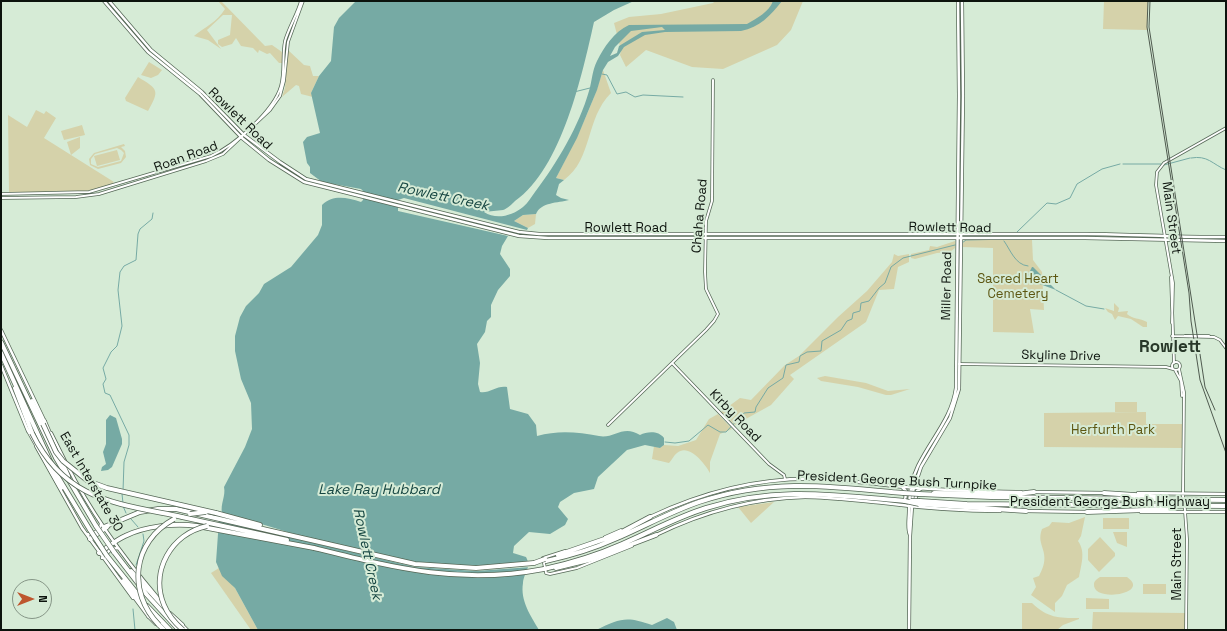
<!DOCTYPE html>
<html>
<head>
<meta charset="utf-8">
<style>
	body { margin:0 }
	#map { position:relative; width:1227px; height:631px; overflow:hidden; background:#d6ebd6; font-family:"Space Grotesk",sans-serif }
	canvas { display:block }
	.frame { position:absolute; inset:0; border:2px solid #0c130d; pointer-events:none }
	.north { position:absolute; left:12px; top:579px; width:40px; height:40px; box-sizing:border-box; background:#d6ebd6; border:1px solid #859586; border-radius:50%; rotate:90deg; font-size:11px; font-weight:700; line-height:16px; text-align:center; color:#0c130d }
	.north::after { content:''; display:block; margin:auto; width:14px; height:18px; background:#be562e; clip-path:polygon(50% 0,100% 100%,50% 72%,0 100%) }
</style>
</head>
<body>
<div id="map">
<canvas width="1227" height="631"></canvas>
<div class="frame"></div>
<div class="north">N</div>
</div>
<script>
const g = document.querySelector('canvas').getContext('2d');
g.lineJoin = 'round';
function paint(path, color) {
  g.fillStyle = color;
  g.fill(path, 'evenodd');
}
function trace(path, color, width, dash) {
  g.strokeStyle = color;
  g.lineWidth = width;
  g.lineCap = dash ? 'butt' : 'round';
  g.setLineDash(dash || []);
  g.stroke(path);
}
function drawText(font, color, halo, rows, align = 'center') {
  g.font = font + ' "Space Grotesk",sans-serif';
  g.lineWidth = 4;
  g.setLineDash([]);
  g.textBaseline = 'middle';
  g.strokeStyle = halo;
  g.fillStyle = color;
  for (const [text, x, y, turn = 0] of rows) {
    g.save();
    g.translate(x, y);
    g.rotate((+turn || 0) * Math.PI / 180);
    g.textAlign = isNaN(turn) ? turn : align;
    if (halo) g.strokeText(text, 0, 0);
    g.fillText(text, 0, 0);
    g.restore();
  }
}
paint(new Path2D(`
	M 218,1 L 221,1 L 265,46 L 272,45 L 282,52 L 282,63 L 279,63 L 270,53 L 267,54 L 259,50 L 258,53 L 253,48 L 241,46 L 236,38 L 232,44 L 222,47 L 218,44 L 218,40 L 230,35 L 232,15 L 223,15 L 207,30 L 221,49 L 208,40 L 194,36 C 205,27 217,22 225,9 Z
	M 715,1 L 803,1 L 791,30 L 777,45 L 723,69 L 692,67 L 646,50 L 626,67 L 620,55 L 621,50 L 614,23 L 629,17 L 661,14 L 713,3 Z
	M 1104,1 L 1148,1 L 1147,30 L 1103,29 Z
	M 288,50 L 304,65 L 310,66 L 313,76 L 319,76 L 311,93 L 313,97 L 301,94 L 299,86 L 296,85 L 282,97 L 285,88 Z
	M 149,62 L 162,70 L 158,75 L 151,78 L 141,75 Z
	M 603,70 L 611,93 C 585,119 593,159 564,180 L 556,178 C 574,143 592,108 603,70 Z
	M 138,77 C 158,89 160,90 148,111 L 126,101 L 125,98 Z
	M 36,110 L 44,114 L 46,111 L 56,118 L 44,138 L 114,182 L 111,185 L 82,192 L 9,192 L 8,115 L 27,127 Z
	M 82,125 L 85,135 L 64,140 L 61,131 Z
	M 80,137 L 80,148 L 71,155 L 67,142 Z
	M 124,144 L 125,146 L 121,147 L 125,151 L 126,157 L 121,163 L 98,169 L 90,165 L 89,159 L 94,153 ZM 117,148 L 121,150 L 124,153 L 121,161 L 98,167 L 91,164 L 91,159 L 95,154 Z
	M 117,150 L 120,160 L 97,166 L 94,156 Z
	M 536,214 L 535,224 L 528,228 L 514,221 L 523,215 Z
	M 964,240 L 1032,240 L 1033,260 L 1042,272 L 1044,310 L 1030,309 L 1034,333 L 993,332 L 993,248 L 962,247 Z
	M 955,241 L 955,248 L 950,252 L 937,253 L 915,259 L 911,258 L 911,254 L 929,250 L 930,246 L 937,247 Z
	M 894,254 L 898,256 L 909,254 L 909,262 L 898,267 L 894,289 L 879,290 L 866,322 L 790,375 L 794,379 L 771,405 L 735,425 L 721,412 L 740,398 L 751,400 L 785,365 L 799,356 L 838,317 L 867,291 L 892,262 Z
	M 1114,303 L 1119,308 L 1118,312 L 1128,311 L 1127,314 C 1132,319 1140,318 1147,322 L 1147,327 L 1143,327 L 1131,319 L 1118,316 L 1115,320 L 1112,314 L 1108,312 L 1105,308 L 1114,311 Z
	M 825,376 L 866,383 L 888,391 L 910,389 L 891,395 L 886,395 L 858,387 L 821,381 L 817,378 Z
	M 1115,402 L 1137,402 L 1137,412 L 1115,412 Z
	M 1146,412 L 1146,424 L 1182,424 L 1182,448 L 1044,447 L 1044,413 Z
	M 718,414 L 732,429 L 720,434 L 710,462 L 710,473 C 705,464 689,443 677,453 C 674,455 672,460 669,463 L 652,459 L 654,446 L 660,448 L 664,445 L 678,446 L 696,440 L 709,419 Z
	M 774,502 L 751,523 L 738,507 Z
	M 1085,517 L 1081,536 L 1078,541 C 1086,552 1081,565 1079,577 L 1067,585 L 1062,596 L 1055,603 L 1055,612 L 1031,595 L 1036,587 L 1033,578 L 1039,576 C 1053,551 1035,547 1042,529 L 1049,526 L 1052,522 L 1069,523 Z
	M 1103,518 L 1129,518 L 1129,529 L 1103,529 Z
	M 1113,532 L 1127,532 L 1127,547 L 1117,543 Z
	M 1100,537 L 1115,553 L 1115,556 L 1099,572 L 1088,560 L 1088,549 Z
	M 219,568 L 235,588 L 258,630 L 251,630 L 211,573 Z
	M 1100,577 L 1127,577 C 1152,594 1092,603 1094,584 C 1094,581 1097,579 1100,577 Z
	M 1143,584 L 1166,584 L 1166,594 L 1143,594 Z
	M 1086,598 L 1109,599 L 1109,609 L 1086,609 Z
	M 1022,603 L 1032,603 C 1048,618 1058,618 1079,618 L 1079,619 L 1063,625 L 1057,630 L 1022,630 Z
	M 1093,612 L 1185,613 L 1185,630 L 1092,630 Z`), '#d5d2aa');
paint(new Path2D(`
	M 356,1 L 634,1 L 614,10 L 594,22 C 582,75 562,168 515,201 C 512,204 507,209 503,210 C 497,211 490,211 484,212 C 496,220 512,216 523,207 C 528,203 531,197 535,192 C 557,163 579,126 589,91 C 592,81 592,71 597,61 C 604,47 614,32 629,25 L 747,24 C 757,18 769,12 773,1 L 782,1 C 770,16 760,27 741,31 L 665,32 L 645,35 L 624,47 L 618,56 L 608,62 L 603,70 L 597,90 L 577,138 L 556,178 L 564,180 L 559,184 L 556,195 L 561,198 L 569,200 C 558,203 541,202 536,214 L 523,215 L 514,221 L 528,228 L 527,230 L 404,198 L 398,200 L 398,211 L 508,236 L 502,246 L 500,254 L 510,269 L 510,276 L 498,290 L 491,305 L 491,317 L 487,321 L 485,332 L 477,344 L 480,363 L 478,384 L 480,392 C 489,394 497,385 507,387 L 510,409 L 528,414 L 536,425 L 537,436 C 558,430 578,432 599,436 C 614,439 623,424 640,435 C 648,431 659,431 664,438 L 664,445 L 660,448 L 645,445 L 627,450 L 598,477 L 594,489 L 574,493 L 560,502 L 558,507 L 568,519 L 565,525 L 550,534 L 529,532 L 514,546 L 513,553 L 526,557 C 532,568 524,572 523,583 C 520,601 531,616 539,630 L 258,630 L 235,588 L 222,576 L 216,562 L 219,520 L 221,516 L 226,515 L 222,513 C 220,504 226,496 224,487 L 245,447 L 252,429 L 251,403 L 241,379 L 235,351 L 235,336 L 240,317 L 246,306 L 259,293 L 264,284 L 291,267 L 318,235 L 322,225 L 322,205 C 334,194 347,198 361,202 L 363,200 L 364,192 L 361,189 L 322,182 L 310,173 L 310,167 L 307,163 L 303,142 L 307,137 L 320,133 L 311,93 L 319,76 L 331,61 L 334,27 L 339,18 ZM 662,27 L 665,30 L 642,32 L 619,46 L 617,53 L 610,56 L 615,47 L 631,31 Z
	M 1032,267 L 1033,267 L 1056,290 L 1037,283 L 1028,275 Z
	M 110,415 L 116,418 L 122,439 L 122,444 L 112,467 L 108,470 L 101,471 L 102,467 L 106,464 L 103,452 L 106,444 L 106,420 Z
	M 667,618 L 674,622 L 677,630 L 596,630 C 620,618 627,616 652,625 Z`), '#76aaa4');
paint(new Path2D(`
	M 218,516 L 245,523 L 245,519 L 294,534 L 411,562 L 471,567 L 530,561 L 531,567 L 476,571 L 415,567 L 217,520 Z`), '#d6ebd6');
trace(new Path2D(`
	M 602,74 L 607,75 L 617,94 L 626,92 L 635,97 L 643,95 L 683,97
	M 574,92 L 590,88
	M 1191,158 C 1208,155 1212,164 1226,170
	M 1123,164 L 1161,164
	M 1164,165 L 1190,158
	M 1017,232 L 1047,203 L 1056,204 L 1070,198 L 1077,184 L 1102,169 L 1120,164
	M 1004,241 C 1010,249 1015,265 1028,266
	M 962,243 L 966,240 L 1012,239
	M 1056,290 L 1086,306 L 1104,309
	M 665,442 L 675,443 L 689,441 L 708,425 L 720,432 L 726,432 L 744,413 L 755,412 L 756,407 L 768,388 L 783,378 L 786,365 L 799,362 L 800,356 L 807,352 L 821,351 L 822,341 L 841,330 L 847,321 L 852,319 L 853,313 L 860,311 L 861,303 L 869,301 L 879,288 L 885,283 L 891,267 L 903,258 L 955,245
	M 123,491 L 124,462 L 129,445 L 129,435 L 110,395 L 105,393 L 103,384 L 106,379 L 103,368 L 111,352 L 117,346 L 122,326 L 118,290 L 120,272 L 124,266 L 136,260 L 138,234 L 140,229 L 152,219 L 153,213
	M 122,494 L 123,503
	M 123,506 L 126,513
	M 131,519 L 138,527
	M 136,565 L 144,541 L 143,534
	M 133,609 L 135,630`), '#76aaa4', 1);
const tertiary = new Path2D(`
	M 1,194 L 89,192 L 211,156 C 234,146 274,111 281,86 C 285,72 282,56 285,41 C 289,27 297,15 301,1
	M 1,198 L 76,197 L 99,194 L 206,161 L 223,154 L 270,110 L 280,96 L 284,81 L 288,42 L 303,1
	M 1171,277 L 1174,363
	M 1172,323 L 1173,283 L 1156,185 L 1157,172 L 1164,163 L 1226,128
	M 1172,336 L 1214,337 L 1220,340 L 1226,348
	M 1185,336 L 1209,336
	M1172 366a4 4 0 1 1 8 0a4 4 0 1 1-8 0Z
	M 672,363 L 769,464 L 784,475 L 785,479
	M 959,364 L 1166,367 L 1173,369
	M 1179,369 L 1184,392 L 1183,493
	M 1175,370 L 1181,381 L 1182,396
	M 608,425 L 706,330 L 714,321 L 718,314 L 706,289 L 705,272 L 706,221 L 712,201 L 713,80
	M 1185,511 L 1187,539 L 1186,630
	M 605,537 L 621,530
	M 565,551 L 543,558 L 546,573 L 550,574 L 577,568 L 632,546`);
const secondary = new Path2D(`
	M 104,1 L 148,52 L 200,94 L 242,138 L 269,160 L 304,182 L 519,236 L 548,238 L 1085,238 L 1226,241
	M 109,1 L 151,50 L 202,92 L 244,135 L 280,162 L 306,179 L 519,232 L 539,234 L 1087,234 C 1134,234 1180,238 1226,237
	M 1,330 L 45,422
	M 1,365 L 28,431
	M 51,433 L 65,461
	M 36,446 L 82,528 L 133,598
	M 67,465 C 91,513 123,557 158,598
	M 902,487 L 906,491 L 905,502
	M 1034,492 L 1105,493
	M 1138,493 L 1226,494
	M 915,501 L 917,491 L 921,489
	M 1025,511 L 1088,512
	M 1141,512 L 1226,512
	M 650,517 C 705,491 760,477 820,479 C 853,480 885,486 917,488 C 951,491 986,491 1021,492
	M 87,534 C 93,535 101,530 101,523
	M 656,535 C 703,512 753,498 805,497 C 832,497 858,501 884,503 C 923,508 961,511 1000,511
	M 910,535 C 907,528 909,519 909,511 C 909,495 911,480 918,466 C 931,439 952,418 956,388 L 959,96 L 958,1
	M 102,558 L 111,549 L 118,548
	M 148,616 L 156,624
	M 182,625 L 187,630
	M 909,630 L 910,536 L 913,491 L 921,467 L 950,418 L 959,389 L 963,96 L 962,1`);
const motorway = new Path2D(`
	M 1,342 L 56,458 L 96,526
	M 1,353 L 55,472 L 90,530
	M 15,388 L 32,433
	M 32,401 L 42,422
	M 44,421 L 50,435
	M 29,431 L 61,488
	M 60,458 L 68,476
	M 934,493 L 1017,494 L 1034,492
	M 1104,493 L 1165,497
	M 919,494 L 991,497 L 1226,500
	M 920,501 L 967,504 L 1226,506
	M 919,504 L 1026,511
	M 1087,512 L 1173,509
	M 216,513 L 260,525
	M 182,517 L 287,540
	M 104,527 L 140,512 L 158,509 L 176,509 L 415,564 L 476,568 L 534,563
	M 90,539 L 107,527
	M 114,552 L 147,595 L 179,630
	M 99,553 C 108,547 116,540 125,536 C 145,526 175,523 197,526 L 314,548
	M 558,555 L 616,535 L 650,517
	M 107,556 L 143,601
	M 546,561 C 569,556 593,549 615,539 C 643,527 670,512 699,502 C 770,478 830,486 903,493
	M 556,568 L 593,559 L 656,535
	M 544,569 C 571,563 597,555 622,544 C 650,532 677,517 706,508 C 776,486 834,495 905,501
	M 131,571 L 164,607
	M 123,581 L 149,616
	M 147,606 L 170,630
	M 170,614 L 182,625
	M 159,625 L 164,630`);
trace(tertiary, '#566857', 3.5);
trace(secondary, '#566857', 4);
trace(motorway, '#566857', 5.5);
trace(tertiary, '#fff', 2);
trace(secondary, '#fff', 2.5);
trace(motorway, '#fff', 4);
trace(new Path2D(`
	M 1150,1 L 1149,27 L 1198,341 L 1205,387 L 1215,410`), '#4f5a4f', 1);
trace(new Path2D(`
	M 1148,1 L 1147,27 L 1189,293 L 1191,321 L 1200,380 L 1226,453`), '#4f5a4f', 1);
const tertiaryBridge = new Path2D(`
	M 1183,496 L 1185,510`);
const motorwayBridge = new Path2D(`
	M 43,424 L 56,452 L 63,461 L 88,481 L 107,488 L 216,513
	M 32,433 C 65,501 116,503 182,517
	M 903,493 L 919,494
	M 905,501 L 919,504
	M 911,501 L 920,501
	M 190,514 L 206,512
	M 96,526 L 114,552
	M 90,530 L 107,556
	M 314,548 C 395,568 461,585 544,569
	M 534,563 L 545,559
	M 159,625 C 127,592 132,542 174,519
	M 183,630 C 175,623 168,615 164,605 C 150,571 171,534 207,526`);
trace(tertiaryBridge, '#566857', 3.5, []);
trace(motorwayBridge, '#566857', 5.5, []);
trace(tertiaryBridge, '#fff', 2);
trace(motorwayBridge, '#fff', 4);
drawText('13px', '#0c130d', '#d6ebd6', [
	["Rowlett Road",240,119,44],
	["Roan Road",186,157,-20],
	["Chaha Road",700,216,-85],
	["Main Street",1171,218,82],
	["Rowlett Road",626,228],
	["Rowlett Road",950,228,1],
	["Miller Road",947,286,-89],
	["Skyline Drive",1061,356,1],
	["Kirby Road",735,416,46],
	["President George Bush Turnpike",897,481,3],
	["East Interstate 30",91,482,60],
	["President George Bush Highway",1110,502],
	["Main Street",1177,564,-90]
]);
drawText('13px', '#5c5611', '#d6ebd6', [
	["Sacred Heart",1018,279],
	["Cemetery",1018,294],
	["Herfurth Park",1113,430]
]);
drawText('italic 14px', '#154541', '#d6ebd6', [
	["Rowlett Creek",443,197,12],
	["Lake Ray Hubbard",379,490],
	["Rowlett Creek",367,554,78]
]);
drawText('bold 17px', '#283829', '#d6ebd6', [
	["Rowlett",1170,347]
]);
</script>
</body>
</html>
